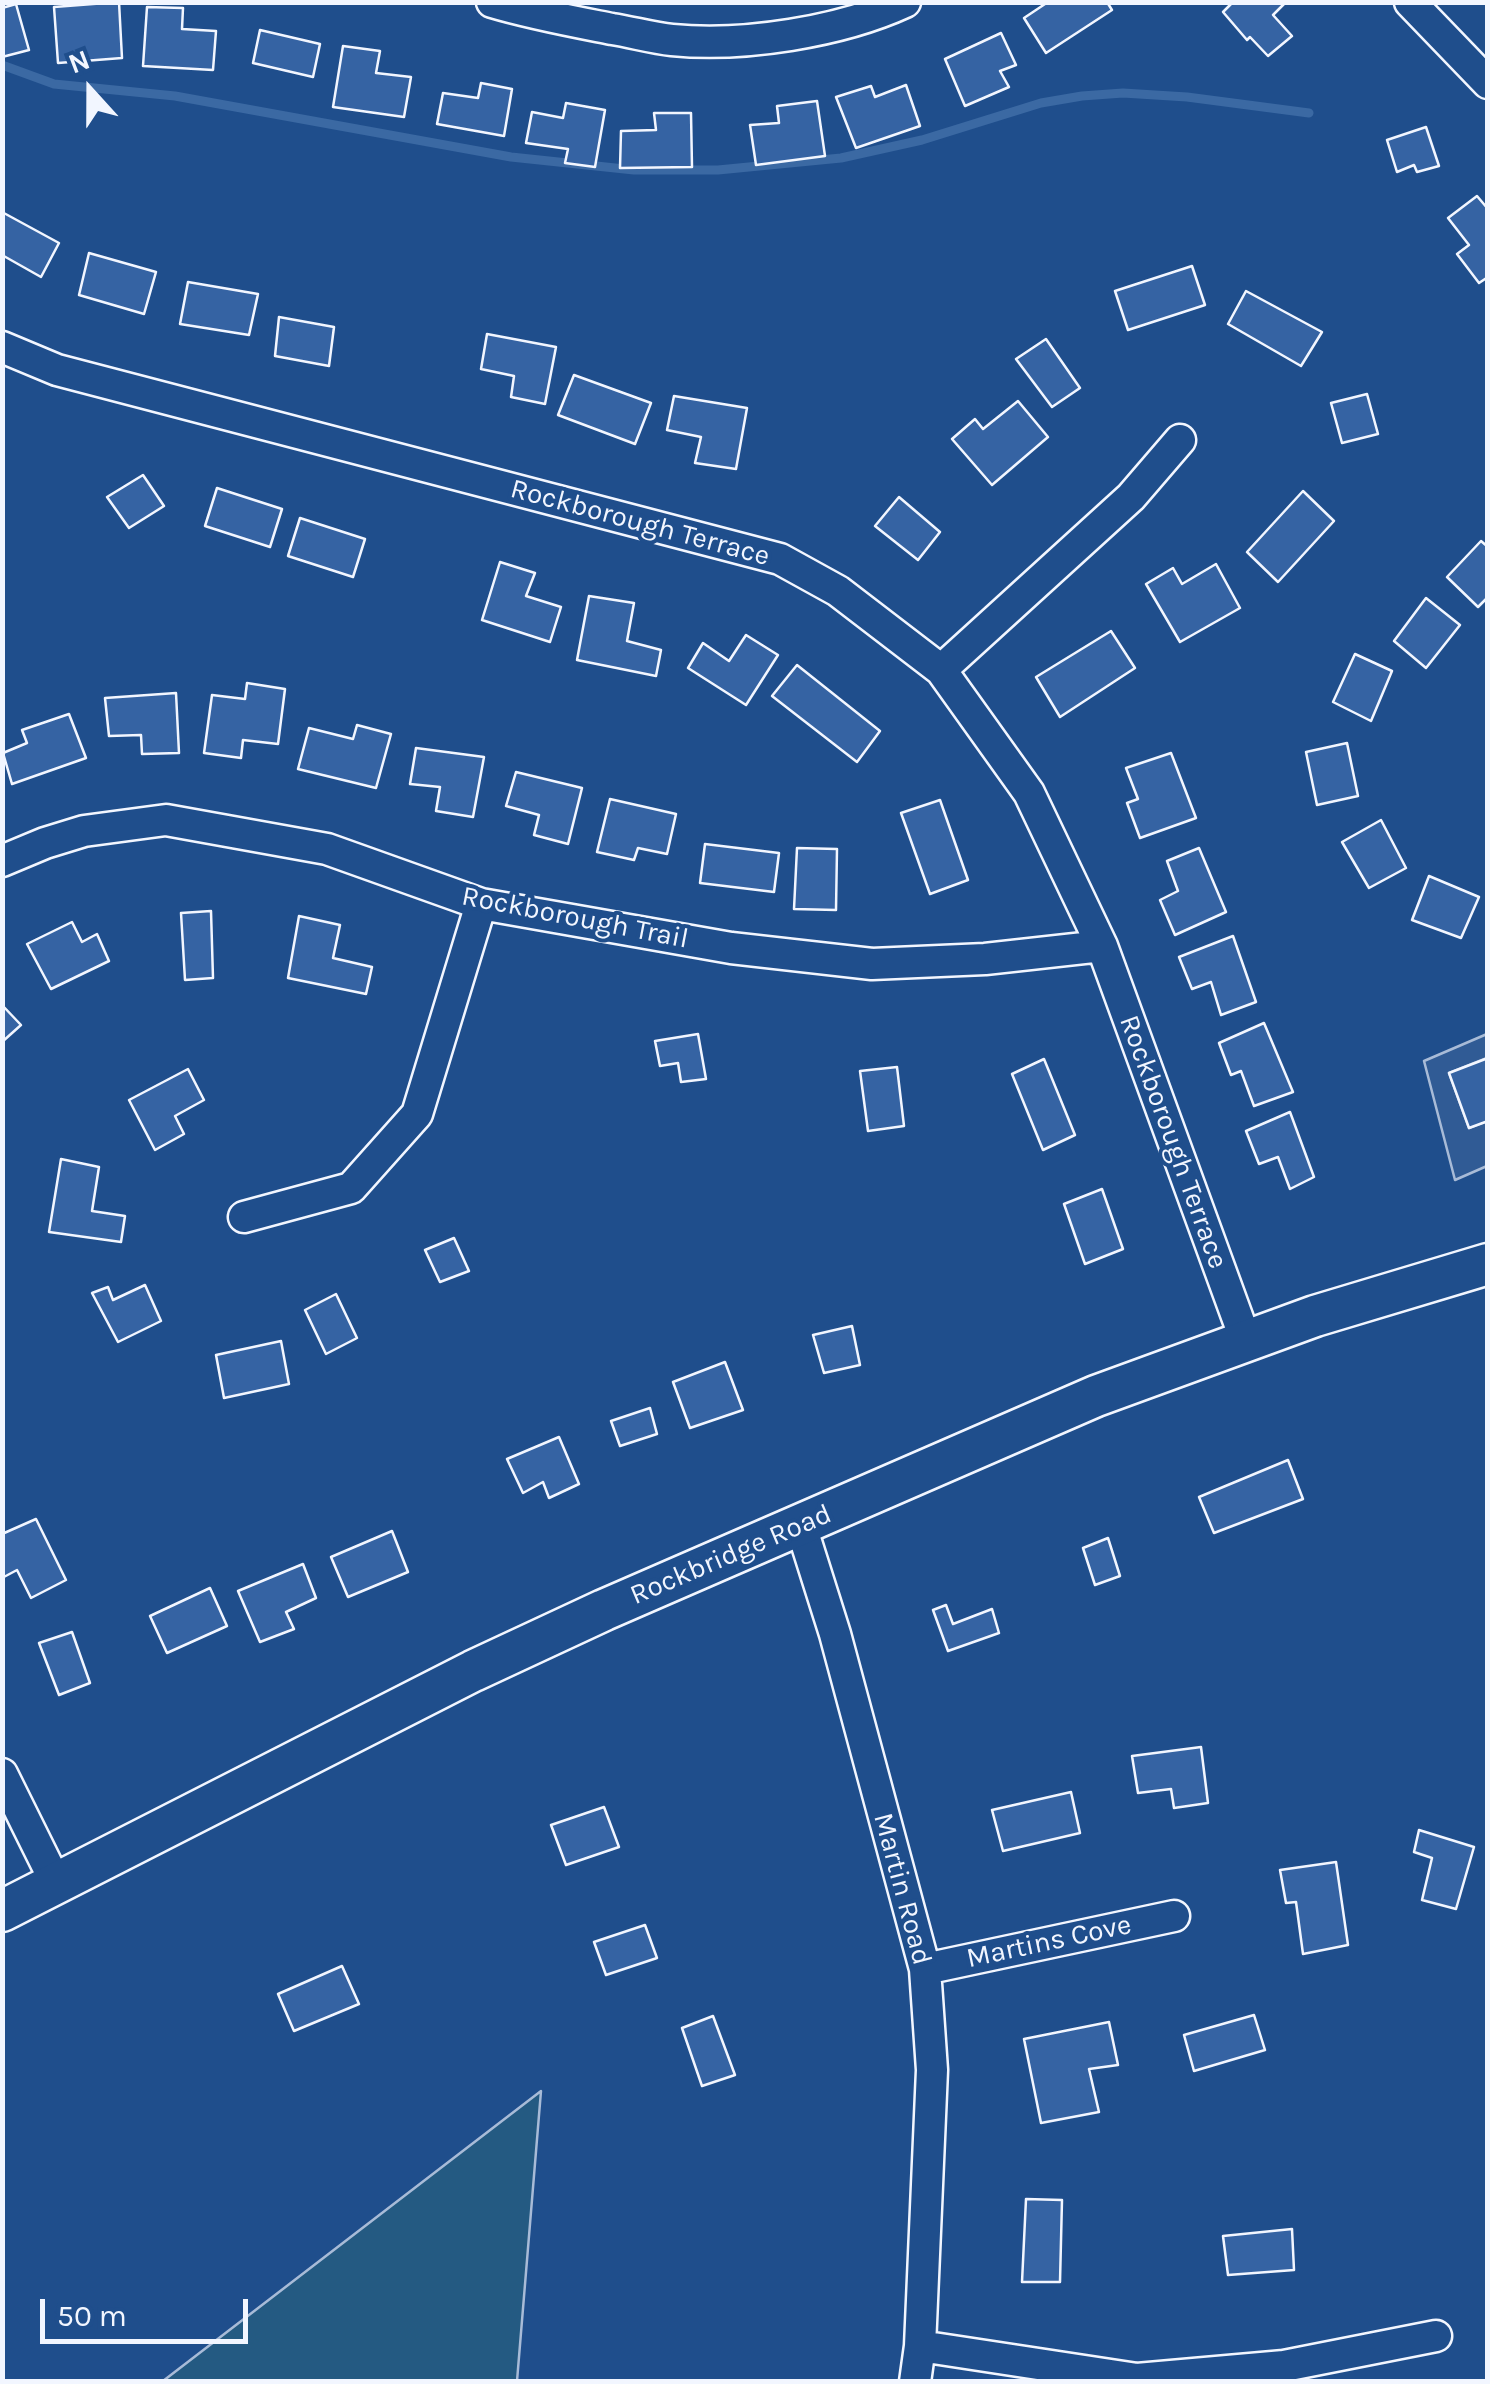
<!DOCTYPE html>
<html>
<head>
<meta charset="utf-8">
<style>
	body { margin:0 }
	#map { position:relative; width:1490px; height:2384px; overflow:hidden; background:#1f4e8c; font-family:Karla,sans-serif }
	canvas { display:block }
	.frame { position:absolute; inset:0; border:5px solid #f2f6ff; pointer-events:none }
	.north { position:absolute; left:40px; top:40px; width:100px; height:100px; -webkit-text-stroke:8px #1f4e8c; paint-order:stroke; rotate:339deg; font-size:28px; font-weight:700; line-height:40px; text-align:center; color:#f2f6ff }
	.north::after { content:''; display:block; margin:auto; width:35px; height:45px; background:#f2f6ff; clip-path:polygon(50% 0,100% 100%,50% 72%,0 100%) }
	.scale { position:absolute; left:40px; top:2299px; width:208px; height:45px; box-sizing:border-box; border:5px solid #f2f6ff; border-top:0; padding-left:12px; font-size:30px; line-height:35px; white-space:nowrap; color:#f2f6ff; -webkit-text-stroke:8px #1f4e8c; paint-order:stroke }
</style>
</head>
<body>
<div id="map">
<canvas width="1490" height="2384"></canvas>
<div class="frame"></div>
<div class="north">N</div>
<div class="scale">50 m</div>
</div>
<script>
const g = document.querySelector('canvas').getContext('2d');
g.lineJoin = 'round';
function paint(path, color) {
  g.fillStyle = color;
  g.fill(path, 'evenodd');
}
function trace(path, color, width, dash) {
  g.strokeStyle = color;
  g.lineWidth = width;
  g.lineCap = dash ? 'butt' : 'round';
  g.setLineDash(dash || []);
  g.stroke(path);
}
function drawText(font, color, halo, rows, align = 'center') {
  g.font = font + ' Karla,sans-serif';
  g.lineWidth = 8;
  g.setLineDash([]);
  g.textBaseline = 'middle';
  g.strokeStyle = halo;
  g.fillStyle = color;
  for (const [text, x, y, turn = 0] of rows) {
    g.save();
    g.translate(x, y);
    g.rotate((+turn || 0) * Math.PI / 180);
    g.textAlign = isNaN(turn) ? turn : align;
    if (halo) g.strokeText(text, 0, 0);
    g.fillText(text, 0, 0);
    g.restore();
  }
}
const green = new Path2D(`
	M 541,2091 L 517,2381 L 163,2381 Z`);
paint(green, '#245a82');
trace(green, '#a8bbd7', 2.5);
const parking = new Path2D(`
	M 1487,1034 L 1487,1058 L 1449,1073 L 1469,1128 L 1487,1121 L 1487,1166 L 1455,1180 L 1424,1061 Z`);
paint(parking, '#305b95');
trace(parking, '#a8bbd7', 2.5);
trace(new Path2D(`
	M 2,65 L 54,84 L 175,96 L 511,157 L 634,170 L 718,170 L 841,158 L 922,140 L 1041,103 L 1082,96 L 1123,93 L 1187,97 L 1309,113`), '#3b69a3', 9);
const building = new Path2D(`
	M 119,2 L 122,58 L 58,63 L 54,7 Z
	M 1048,2 L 1107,2 L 1112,10 L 1046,53 L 1024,18 Z
	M 1233,2 L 1286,2 L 1273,15 L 1292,36 L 1268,56 L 1250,37 L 1247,40 L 1223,12 Z
	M 16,4 L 29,50 L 2,57 L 2,8 Z
	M 147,7 L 183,8 L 182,29 L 216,31 L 213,70 L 143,66 Z
	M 260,30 L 320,44 L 313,77 L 253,63 Z
	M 1001,33 L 1016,65 L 1000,71 L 1009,87 L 965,106 L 945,59 Z
	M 343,46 L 380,51 L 376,73 L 411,77 L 404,117 L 333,107 Z
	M 481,83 L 512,89 L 504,136 L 437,124 L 443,93 L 478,98 Z
	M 906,85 L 920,126 L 856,148 L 836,97 L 871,86 L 875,97 Z
	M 817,101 L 825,156 L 756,165 L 750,125 L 779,123 L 777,106 Z
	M 566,103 L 605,110 L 595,167 L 565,163 L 568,149 L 526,143 L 532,112 L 563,118 Z
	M 654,113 L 691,113 L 692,167 L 620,168 L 621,131 L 656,130 Z
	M 1426,127 L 1439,166 L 1417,172 L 1414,165 L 1397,172 L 1387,140 Z
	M 1477,196 L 1488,209 L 1488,277 L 1479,283 L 1457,254 L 1469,245 L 1448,218 Z
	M 2,212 L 59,243 L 41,277 L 2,255 Z
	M 89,253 L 156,272 L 144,314 L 79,295 Z
	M 1192,266 L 1205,305 L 1128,330 L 1115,291 Z
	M 188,282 L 258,294 L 249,335 L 180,324 Z
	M 1246,291 L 1322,332 L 1301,366 L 1228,324 Z
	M 279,317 L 334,327 L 329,366 L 275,356 Z
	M 487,334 L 556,347 L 545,404 L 511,397 L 514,376 L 481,369 Z
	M 1046,339 L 1080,388 L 1052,407 L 1016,359 Z
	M 574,375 L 651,403 L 635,444 L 558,415 Z
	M 1367,394 L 1378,434 L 1342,443 L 1331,403 Z
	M 674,396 L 747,408 L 736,469 L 695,463 L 701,437 L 667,430 Z
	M 1018,401 L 1048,437 L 992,485 L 952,439 L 975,419 L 983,429 Z
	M 143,475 L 164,506 L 129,528 L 107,497 Z
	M 217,488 L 282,509 L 270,547 L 205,526 Z
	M 1303,491 L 1334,521 L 1278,582 L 1247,552 Z
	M 899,497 L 940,532 L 918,560 L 875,526 Z
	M 300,518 L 365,539 L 353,577 L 288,556 Z
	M 1481,541 L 1488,547 L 1488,597 L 1478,607 L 1447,577 Z
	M 500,562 L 535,573 L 526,596 L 561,607 L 550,642 L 482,620 Z
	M 1216,564 L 1240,608 L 1180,642 L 1146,584 L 1173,568 L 1182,584 Z
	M 589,596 L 634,603 L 627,641 L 661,650 L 656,676 L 577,660 Z
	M 1426,598 L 1460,625 L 1426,668 L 1394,641 Z
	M 1111,631 L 1135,668 L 1060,717 L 1036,677 Z
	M 746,635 L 778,655 L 746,705 L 688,668 L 703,643 L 729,661 Z
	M 1355,654 L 1392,671 L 1371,721 L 1333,702 Z
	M 797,665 L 880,731 L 857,762 L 772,696 Z
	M 247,683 L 285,689 L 278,744 L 243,740 L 241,758 L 204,753 L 212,695 L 245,699 Z
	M 176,693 L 179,753 L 142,754 L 141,735 L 109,736 L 105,698 Z
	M 69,714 L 86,758 L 12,784 L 3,753 L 27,743 L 22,730 Z
	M 357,725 L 391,734 L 376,788 L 298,769 L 309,728 L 353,739 Z
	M 1347,743 L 1358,796 L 1317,805 L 1306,752 Z
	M 416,748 L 484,757 L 473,817 L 436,811 L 440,787 L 410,784 Z
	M 1171,753 L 1196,818 L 1140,838 L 1127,803 L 1138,799 L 1126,768 Z
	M 516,772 L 582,788 L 568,844 L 534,835 L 539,815 L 506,806 Z
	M 610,799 L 676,814 L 667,854 L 638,848 L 634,860 L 597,852 Z
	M 940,800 L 968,880 L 930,894 L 901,813 Z
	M 1381,820 L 1406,868 L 1369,888 L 1342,842 Z
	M 705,844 L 779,853 L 774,892 L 700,883 Z
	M 797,848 L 837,849 L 836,910 L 794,909 Z
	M 1199,848 L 1226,912 L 1175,935 L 1160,900 L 1178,891 L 1167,861 Z
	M 1429,876 L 1479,897 L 1461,938 L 1412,920 Z
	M 211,911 L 213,978 L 185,980 L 181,913 Z
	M 299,916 L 340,925 L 333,958 L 372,967 L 366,994 L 288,978 Z
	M 72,922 L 82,942 L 97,934 L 109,961 L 51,989 L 27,944 Z
	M 1233,936 L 1256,1002 L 1221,1015 L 1211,982 L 1192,989 L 1179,957 Z
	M 2,1005 L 21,1025 L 2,1042 Z
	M 1264,1023 L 1293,1092 L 1254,1106 L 1241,1071 L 1231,1075 L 1219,1043 Z
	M 698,1034 L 706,1079 L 681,1082 L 678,1063 L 660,1066 L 655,1041 Z
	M 1488,1058 L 1488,1121 L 1469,1128 L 1449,1073 Z
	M 1044,1059 L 1075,1135 L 1043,1150 L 1012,1074 Z
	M 897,1067 L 904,1126 L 868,1131 L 860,1071 Z
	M 188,1069 L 204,1100 L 175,1116 L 184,1134 L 155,1150 L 129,1100 Z
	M 1290,1112 L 1314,1177 L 1290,1189 L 1278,1157 L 1259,1164 L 1246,1131 Z
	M 61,1159 L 99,1167 L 92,1211 L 125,1216 L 121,1242 L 49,1232 Z
	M 1102,1189 L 1123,1249 L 1085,1264 L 1064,1204 Z
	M 454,1238 L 469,1271 L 440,1282 L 425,1250 Z
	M 145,1285 L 161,1321 L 118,1342 L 92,1293 L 108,1287 L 113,1300 Z
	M 336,1294 L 357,1338 L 326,1354 L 305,1310 Z
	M 852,1326 L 860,1365 L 824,1373 L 813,1335 Z
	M 281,1341 L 289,1384 L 224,1398 L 216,1355 Z
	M 725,1362 L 743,1410 L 690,1428 L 673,1382 Z
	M 650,1408 L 657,1434 L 620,1446 L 611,1421 Z
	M 559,1437 L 579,1484 L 549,1498 L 543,1482 L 523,1493 L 507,1459 Z
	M 1288,1460 L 1303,1499 L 1214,1533 L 1199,1497 Z
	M 36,1519 L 66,1580 L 31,1598 L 17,1570 L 2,1578 L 2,1534 Z
	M 392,1531 L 408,1572 L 348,1597 L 331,1557 Z
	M 1108,1538 L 1120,1576 L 1095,1585 L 1083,1548 Z
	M 303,1564 L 316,1598 L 286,1612 L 294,1629 L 260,1642 L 238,1591 Z
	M 210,1588 L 227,1626 L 167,1653 L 150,1616 Z
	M 946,1605 L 953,1624 L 992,1609 L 999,1633 L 948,1651 L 933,1610 Z
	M 72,1632 L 90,1683 L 59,1695 L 39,1643 Z
	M 1201,1747 L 1208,1803 L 1174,1808 L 1171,1789 L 1138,1793 L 1132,1756 Z
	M 1071,1792 L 1080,1833 L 1003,1851 L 992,1810 Z
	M 604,1807 L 619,1847 L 566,1865 L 551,1825 Z
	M 1419,1830 L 1474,1847 L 1456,1909 L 1422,1900 L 1432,1858 L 1414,1852 Z
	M 1336,1862 L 1348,1945 L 1303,1954 L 1296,1902 L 1286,1903 L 1280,1870 Z
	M 645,1925 L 657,1958 L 606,1975 L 594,1942 Z
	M 342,1966 L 359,2004 L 294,2031 L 278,1994 Z
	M 1254,2015 L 1265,2050 L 1194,2071 L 1184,2035 Z
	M 713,2016 L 735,2075 L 702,2086 L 682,2028 Z
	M 1109,2022 L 1118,2065 L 1089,2069 L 1099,2112 L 1041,2123 L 1024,2039 Z
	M 1026,2199 L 1062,2200 L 1060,2282 L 1022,2282 Z
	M 1292,2229 L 1294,2270 L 1228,2275 L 1223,2236 Z`);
paint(building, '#3563a3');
trace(building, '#f2f6ff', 2.5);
const minor = new Path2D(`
	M 492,2 C 532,14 571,21 612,29 C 632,32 652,38 672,40 C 743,47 840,32 905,2
	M 1410,2 L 1488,83
	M 2,347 L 57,370 L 780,559 L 838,591 L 941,670 L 1029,793 L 1102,946 L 1246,1341
	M 941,670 L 1131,497 L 1180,440
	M 2,861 L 45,843 L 84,831 L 166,820 L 327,849 L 481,904 L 731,948 L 872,964 L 985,959 L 1102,946
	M 244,1217 L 351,1188 L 417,1114 L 481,904
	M 801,1526 L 835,1634 L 925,1969 L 932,2070 L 920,2346 L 915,2382
	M 2,1774 L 56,1883
	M 925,1969 L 1174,1916
	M 920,2346 L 1137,2379 L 1284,2366 L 1436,2336`);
const major = new Path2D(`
	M 2,1911 L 473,1671 L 604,1610 L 1096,1396 L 1315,1316 L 1488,1264`);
trace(minor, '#f2f6ff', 35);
trace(major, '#f2f6ff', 45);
trace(minor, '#1f4e8c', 30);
trace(major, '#1f4e8c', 40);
drawText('28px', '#f2f6ff', '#1f4e8c', [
	["Rockborough Terrace",640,523,15],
	["Rockborough Trail",575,918,11],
	["Rockborough Terrace",1173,1142,70],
	["Rockbridge Road",731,1555,-23],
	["Martin Road",902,1889,75],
	["Martins Cove",1049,1942,-12]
]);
</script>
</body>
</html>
